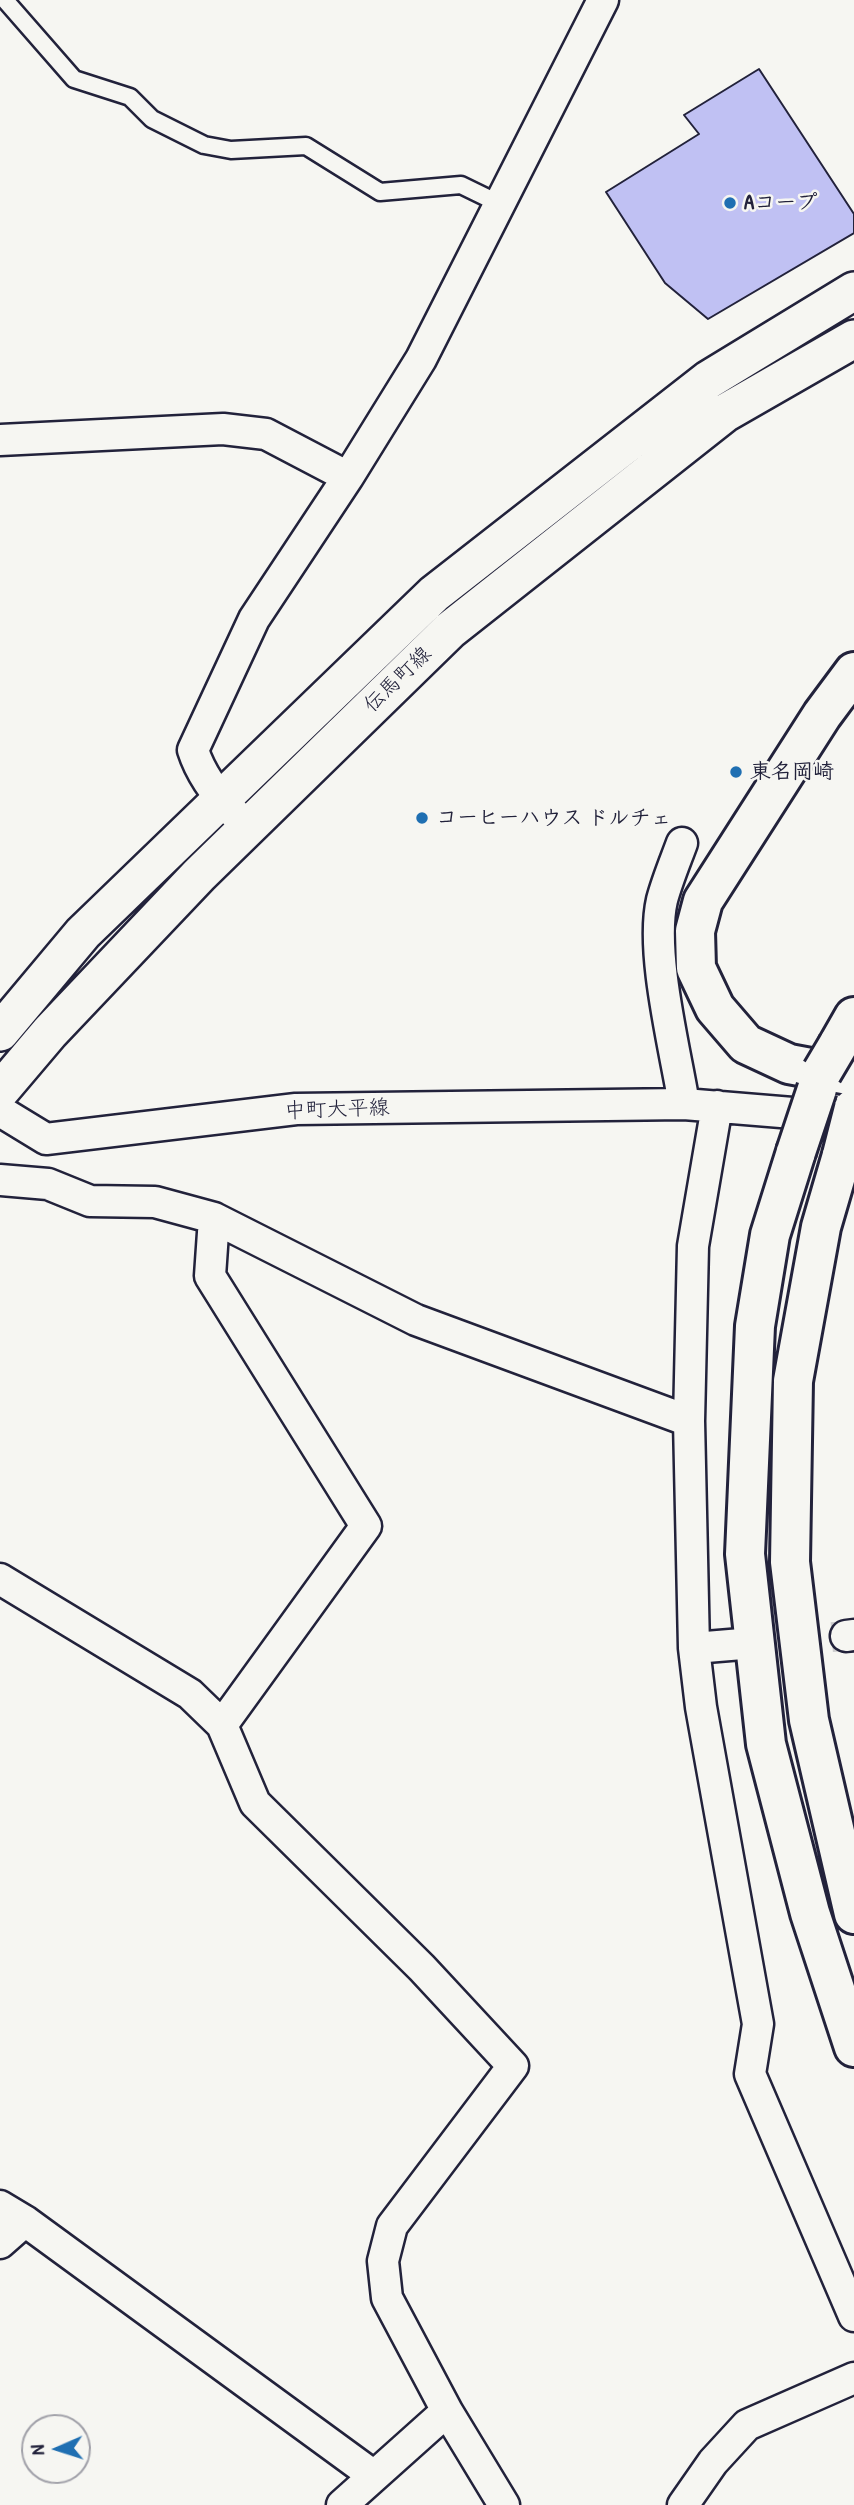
<!DOCTYPE html>
<html>
<head>
<meta charset="utf-8">
<style>
	body { margin:0 }
	#map { position:relative; width:854px; height:2505px; overflow:hidden; background:#f6f6f2; font-family:"Patrick Hand",sans-serif }
	canvas { display:block }
	.north { position:absolute; left:21px; top:2414px; width:70px; height:70px; box-sizing:border-box; background:#f6f6f2; border:2px solid #a1a1a9; border-radius:50%; rotate:267deg; font-size:19px; font-weight:700; line-height:28px; text-align:center; color:#22223b }
	.north::after { content:''; display:block; margin:auto; width:24px; height:32px; background:#1f6fb2; clip-path:polygon(50% 0,100% 100%,50% 72%,0 100%) }
</style>
</head>
<body>
<div id="map">
<canvas width="854" height="2505"></canvas>
<div class="north">N</div>
</div>
<script>
const g = document.querySelector('canvas').getContext('2d');
g.lineJoin = 'round';
function paint(path, color) {
  g.fillStyle = color;
  g.fill(path, 'evenodd');
}
function trace(path, color, width, dash) {
  g.strokeStyle = color;
  g.lineWidth = width;
  g.lineCap = dash ? 'butt' : 'round';
  g.setLineDash(dash || []);
  g.stroke(path);
}
function drawText(font, color, halo, rows, align = 'center') {
  g.font = font + ' "Patrick Hand","Klee One",sans-serif';
  g.lineWidth = 5;
  g.setLineDash([]);
  g.textBaseline = 'middle';
  g.strokeStyle = halo;
  g.fillStyle = color;
  for (const [text, x, y, turn = 0] of rows) {
    g.save();
    g.translate(x, y);
    g.rotate((+turn || 0) * Math.PI / 180);
    g.textAlign = isNaN(turn) ? turn : align;
    if (halo) g.strokeText(text, 0, 0);
    g.fillText(text, 0, 0);
    g.restore();
  }
}
const building = new Path2D(`
	M 759,69 L 854,214 L 854,233 L 708,319 L 665,283 L 606,192 L 699,134 L 684,115 Z`);
paint(building, '#c0c1f3');
trace(building, '#22223b', 2);
trace(new Path2D(`
	M 742,1644 L 846,1636`), '#cccccd', 30, [30, 15]);
const service = new Path2D(`
	M 5,0 L 74,79 L 130,97 L 152,119 L 204,145 L 231,150 L 306,146 L 380,192 L 461,185 L 500,204`);
const minor = new Path2D(`
	M 0,440 L 223,429 L 266,434 L 348,477
	M 235,814 C 217,796 201,775 193,750 L 254,619 L 348,477 L 421,359 L 603,0
	M 682,843 C 675,862 667,881 662,900 C 650,952 675,1049 684,1104
	M 717,1106 L 693,1246 L 689,1421 L 694,1648 L 701,1707 L 758,2024 L 750,2074 L 854,2316
	M 0,1111 L 46,1139 L 296,1109 L 684,1104 L 854,1118
	M 0,1180 L 48,1184 L 90,1201 L 155,1202 L 214,1218 L 416,1320 L 689,1421
	M 214,1218 L 210,1276 L 366,1526 L 222,1725
	M 0,1579 L 190,1694 L 222,1725 L 255,1803 L 422,1968 L 513,2066 L 392,2226 L 383,2261 L 387,2298 L 447,2411 L 342,2505
	M 846,1636 L 854,1635
	M 694,1648 L 742,1644
	M 0,2206 L 25,2221 L 374,2476
	M 0,2243 L 25,2221
	M 447,2411 L 504,2505
	M 683,2505 L 713,2462 L 747,2425 L 854,2378`);
const tertiary = new Path2D(`
	M 0,1032 L 83,933 L 434,594 L 708,380 L 854,291
	M 0,1091 L 50,1032 L 199,875 L 450,630 L 725,413 L 854,339`);
const motorway = new Path2D(`
	M 854,672 L 822,715 L 703,901 L 695,931 L 696,968 L 715,1008 L 746,1044 L 789,1064 L 854,1076
	M 838,1045 L 854,1017
	M 796,1152 L 770,1235 L 755,1326 L 745,1554 L 766,1744 L 810,1913 L 854,2047
	M 842,1155 L 821,1227 L 793,1381 L 790,1562 L 809,1720 L 854,1914`);
trace(service, '#22223b', 21);
trace(minor, '#22223b', 35);
trace(tertiary, '#22223b', 42);
trace(motorway, '#22223b', 44);
trace(service, '#f6f6f2', 16);
trace(minor, '#f6f6f2', 30);
trace(tertiary, '#f6f6f2', 37);
trace(motorway, '#f6f6f2', 38);
const motorwayBridge = new Path2D(`
	M 822,1072 L 838,1045
	M 796,1152 L 817,1089
	M 842,1155 L 854,1108`);
trace(motorwayBridge, '#22223b', 44, []);
trace(motorwayBridge, '#f6f6f2', 38);
for (const [x, y, r, color] of [
	[730,203,7,"#1f6fb2"],
	[736,772,7,"#1f6fb2"],
	[422,818,7,"#1f6fb2"]
]) {
  const dot = new Path2D();
  dot.arc(x, y, r, 0, 2 * Math.PI);
  g.fillStyle = color;
  g.fill(dot);
  trace(dot, '#f6f6f2', 2.5);
}
drawText('bold 21px', '#22223b', '#f6f6f2', [
	["Aコープ",744,203],
	["東名岡崎",750,772],
	["コーヒーハウス ドルチェ",436,818]
], 'left');
drawText('21px', '#22223b', '#f6f6f2', [
	["伝馬町線",398,680,-44],
	["中町大平線",337,1110,-2]
]);
</script>
</body>
</html>
